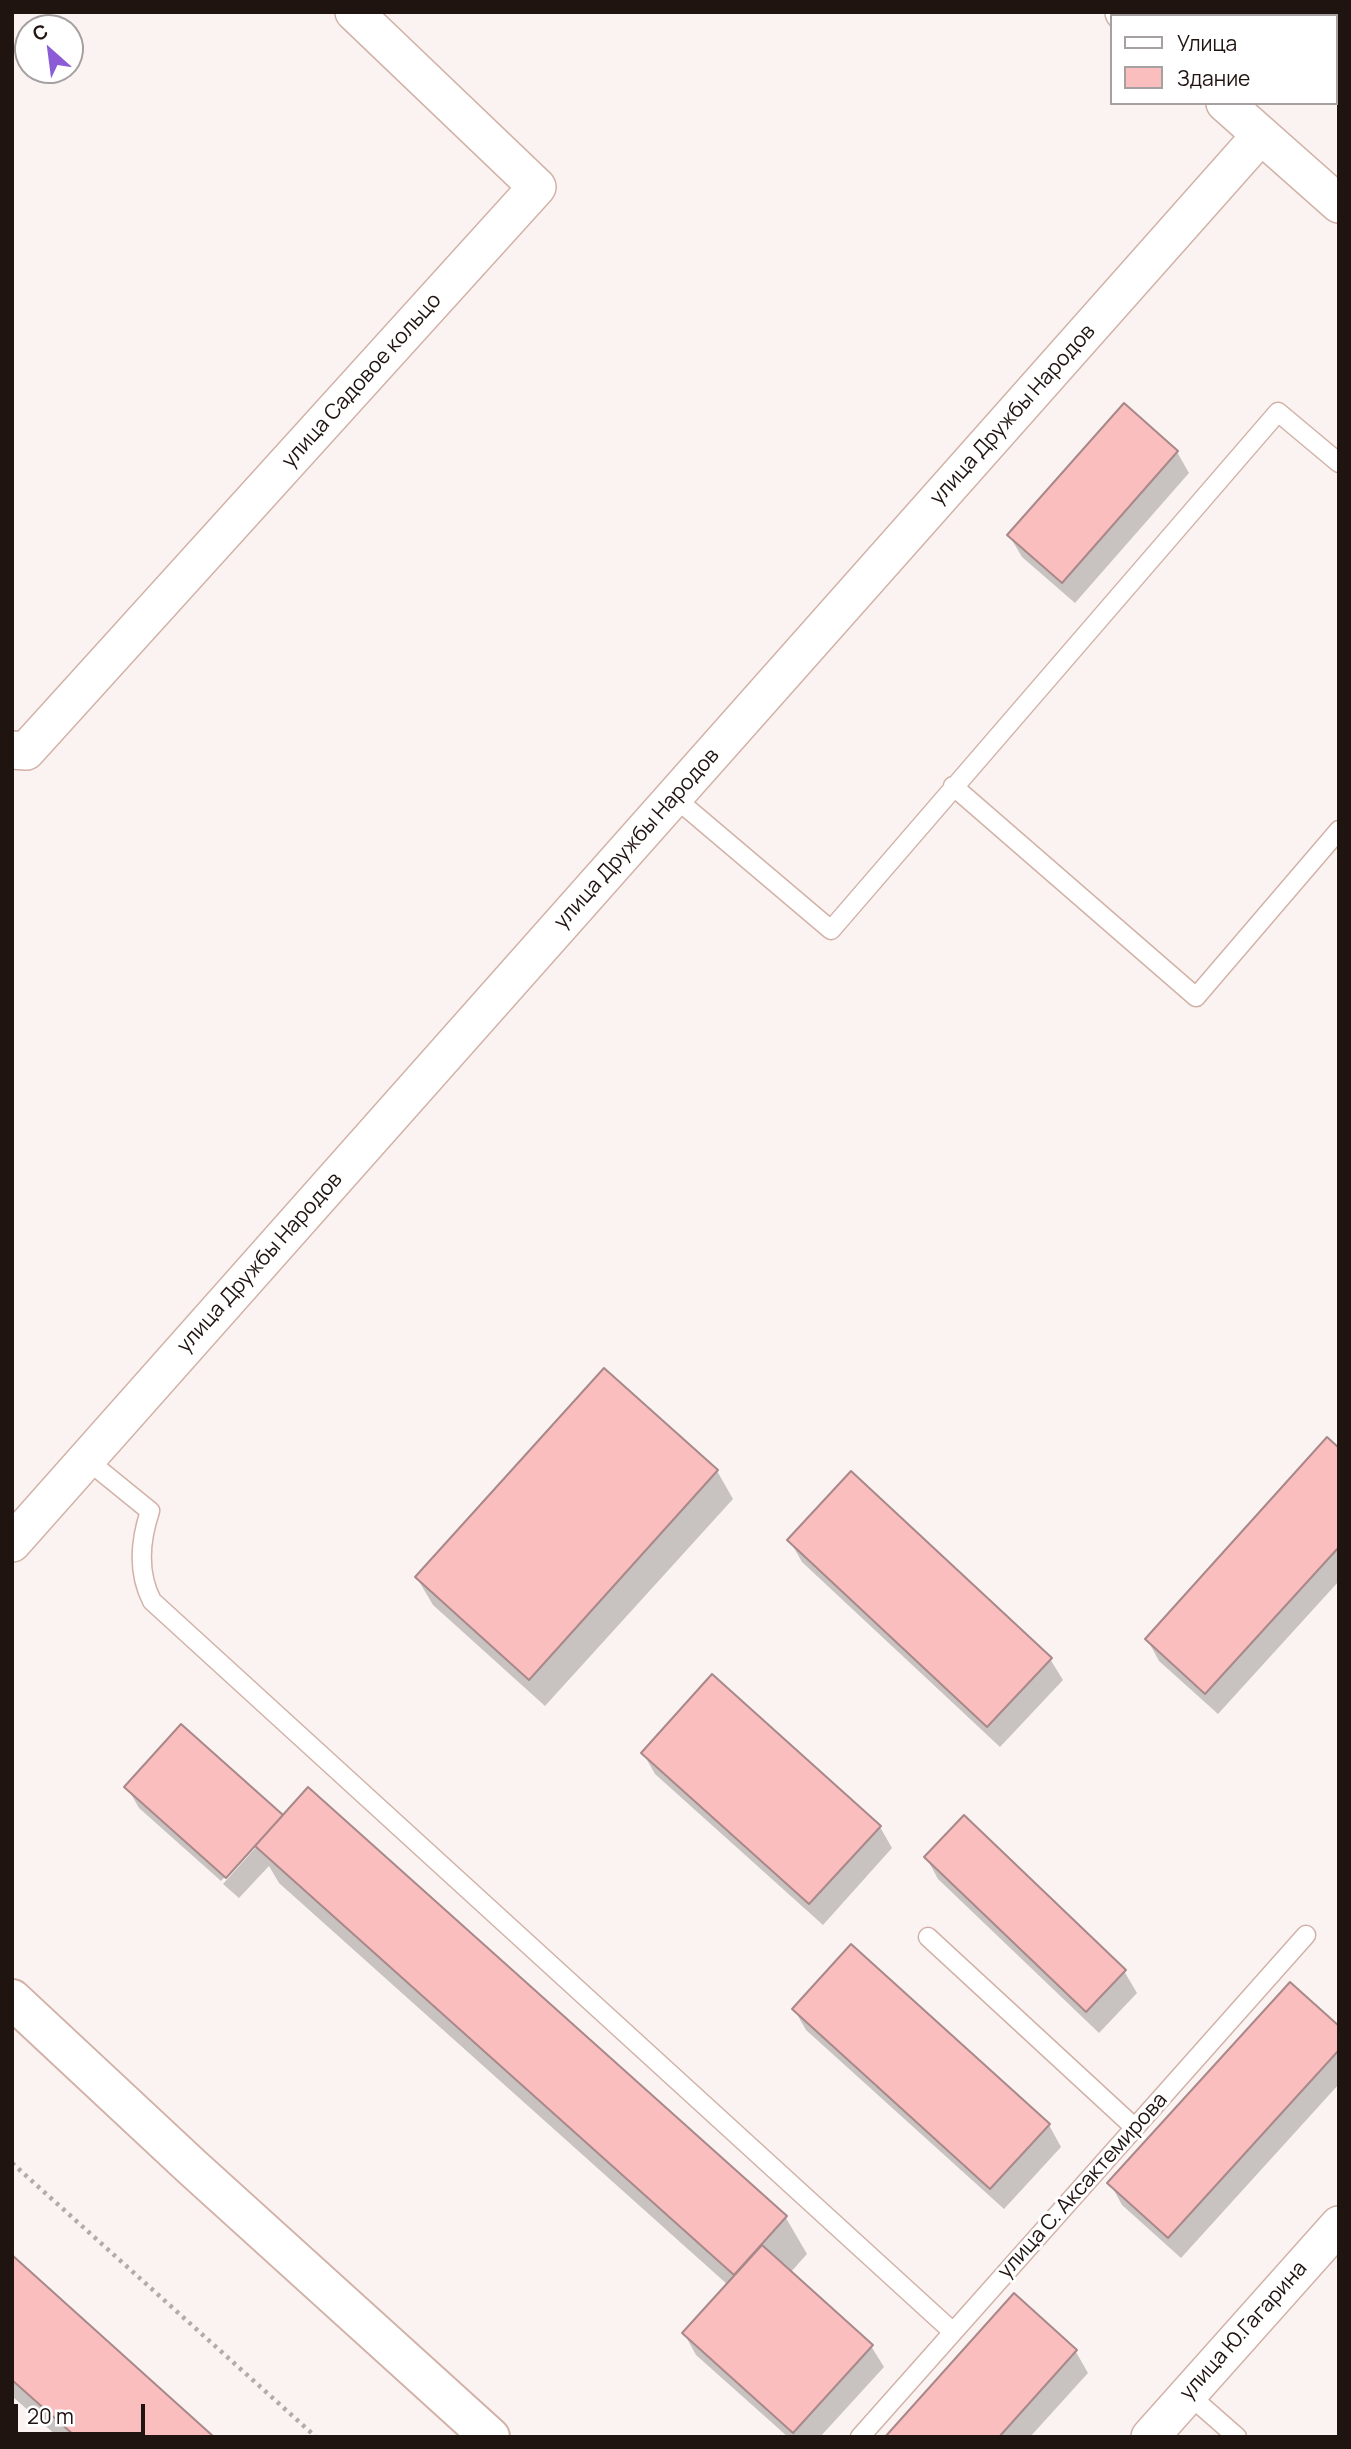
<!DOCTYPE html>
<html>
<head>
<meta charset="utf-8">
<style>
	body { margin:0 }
	#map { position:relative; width:1351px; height:2449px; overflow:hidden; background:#faf3f1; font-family:Manrope,sans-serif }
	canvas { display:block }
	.frame { position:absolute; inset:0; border:14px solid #201411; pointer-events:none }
	.legend { position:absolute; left:1110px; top:14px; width:228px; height:91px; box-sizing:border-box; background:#fff; border:2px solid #a6a1a0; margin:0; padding:9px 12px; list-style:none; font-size:21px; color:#201411 }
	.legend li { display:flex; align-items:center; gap:14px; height:35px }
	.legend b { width:35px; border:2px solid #a6a1a0 }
	.north { position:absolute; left:14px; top:14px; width:70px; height:70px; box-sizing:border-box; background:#fff; border:2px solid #a6a1a0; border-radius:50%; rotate:332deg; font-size:19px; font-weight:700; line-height:28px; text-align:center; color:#201411 }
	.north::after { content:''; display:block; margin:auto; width:24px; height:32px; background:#8c5cd6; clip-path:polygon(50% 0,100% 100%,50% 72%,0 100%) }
	.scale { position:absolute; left:14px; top:2404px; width:131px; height:32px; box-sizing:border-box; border:4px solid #201411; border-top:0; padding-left:9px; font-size:21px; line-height:24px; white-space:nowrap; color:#201411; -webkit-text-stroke:5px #fff; paint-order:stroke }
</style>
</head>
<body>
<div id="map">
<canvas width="1351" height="2449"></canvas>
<div class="frame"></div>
<ul class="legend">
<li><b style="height:9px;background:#fff"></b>Улица</li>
<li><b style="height:19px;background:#fabebf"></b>Здание</li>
</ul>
<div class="north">С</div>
<div class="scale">20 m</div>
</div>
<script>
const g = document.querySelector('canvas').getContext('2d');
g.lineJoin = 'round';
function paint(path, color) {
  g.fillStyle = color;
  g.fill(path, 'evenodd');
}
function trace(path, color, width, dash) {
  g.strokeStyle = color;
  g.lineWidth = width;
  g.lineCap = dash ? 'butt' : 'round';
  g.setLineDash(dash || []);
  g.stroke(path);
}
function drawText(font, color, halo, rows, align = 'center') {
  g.font = font + ' Manrope,sans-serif';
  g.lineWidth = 6;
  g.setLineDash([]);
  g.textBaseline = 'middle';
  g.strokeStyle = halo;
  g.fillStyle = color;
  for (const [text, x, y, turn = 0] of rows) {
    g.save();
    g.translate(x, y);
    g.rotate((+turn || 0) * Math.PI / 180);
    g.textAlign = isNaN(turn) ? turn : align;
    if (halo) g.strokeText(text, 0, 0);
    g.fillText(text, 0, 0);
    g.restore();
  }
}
paint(new Path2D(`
	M 1177,452 L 1189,473 L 1075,603 L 1022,557 L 1009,535 Z
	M 1339,1450 L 1339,1581 L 1218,1714 L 1159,1661 L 1147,1639 Z
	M 717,1471 L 733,1499 L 545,1706 L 433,1605 L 417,1578 Z
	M 790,1541 L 1050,1659 L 1063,1680 L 1000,1747 L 802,1562 Z
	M 643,1753 L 880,1827 L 892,1848 L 823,1925 L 655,1774 Z
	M 127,1787 L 283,1818 L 308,1789 L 786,2218 L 807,2254 L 790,2273 L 871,2346 L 884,2367 L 820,2437 L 788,2437 L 696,2355 L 684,2333 L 728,2285 L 279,1883 L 269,1866 L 239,1898 L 223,1884 L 267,1835 L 265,1833 L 221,1881 L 139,1808 Z
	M 926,1857 L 1124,1971 L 1137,1993 L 1099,2033 L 938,1879 Z
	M 794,2009 L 1049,2125 L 1061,2147 L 1004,2209 L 806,2030 Z
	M 1339,2028 L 1339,2084 L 1181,2258 L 1122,2205 L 1110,2183 Z
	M 12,2257 L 211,2437 L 58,2437 L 12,2396 Z
	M 1076,2352 L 1088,2373 L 1030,2437 L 887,2437 Z`), '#0003');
const building = new Path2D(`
	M 1124,403 L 1178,451 L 1062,583 L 1007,535 Z
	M 604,1368 L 718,1470 L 529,1680 L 415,1577 Z
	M 1327,1437 L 1339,1448 L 1339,1547 L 1205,1694 L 1145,1639 Z
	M 851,1471 L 1052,1658 L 987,1727 L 787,1540 Z
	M 712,1674 L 881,1826 L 809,1904 L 641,1753 Z
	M 181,1724 L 283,1815 L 226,1878 L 124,1787 Z
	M 308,1787 L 787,2216 L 734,2275 L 255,1846 Z
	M 964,1815 L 1126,1970 L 1086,2012 L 924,1857 Z
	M 851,1944 L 1050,2124 L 990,2189 L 792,2009 Z
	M 1290,1982 L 1339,2026 L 1339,2050 L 1168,2238 L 1107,2183 Z
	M 762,2245 L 873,2345 L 793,2433 L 682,2333 Z
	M 12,2255 L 214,2437 L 76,2437 L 12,2380 Z
	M 1014,2293 L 1077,2350 L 999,2437 L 885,2437 Z`);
paint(building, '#fabebf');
trace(building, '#a98889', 2);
const service = new Path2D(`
	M 953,786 L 1196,997 L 1339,830
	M 674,797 L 831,930 L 1278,412 L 1339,463
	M 86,1459 L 150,1511 C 140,1541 137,1572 152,1601 L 953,2332
	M 928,1937 L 1134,2127
	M 1188,2394 L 1237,2437
	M 860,2437 L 1306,1935`);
const minor = new Path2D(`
	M 1124,12 L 1128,16
	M 1225,103 L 1339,204
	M 12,750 L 26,751 L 537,187 L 354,12
	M 12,1543 L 1261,135
	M 1150,2437 L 1339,2225`);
const tertiary = new Path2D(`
	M 12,1999 L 192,2167 L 490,2437`);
trace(service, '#d2b2a8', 21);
trace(minor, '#d2b2a8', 40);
trace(tertiary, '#d2b2a8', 42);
trace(new Path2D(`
	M 12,2163 L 316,2437`), '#b3aba8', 4.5, [3.5, 5]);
trace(service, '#fff', 18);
trace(minor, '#fff', 37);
trace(tertiary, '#fff', 38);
drawText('21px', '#201411', '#fff', [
	["улица Садовое кольцо",362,381,-48],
	["улица Дружбы Народов",1013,415,-48],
	["улица Дружбы Народов",637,839,-48],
	["улица Дружбы Народов",260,1263,-48],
	["улица С. Аксактемирова",1083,2186,-48],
	["улица Ю.Гагарина",1244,2331,-48]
]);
</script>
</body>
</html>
